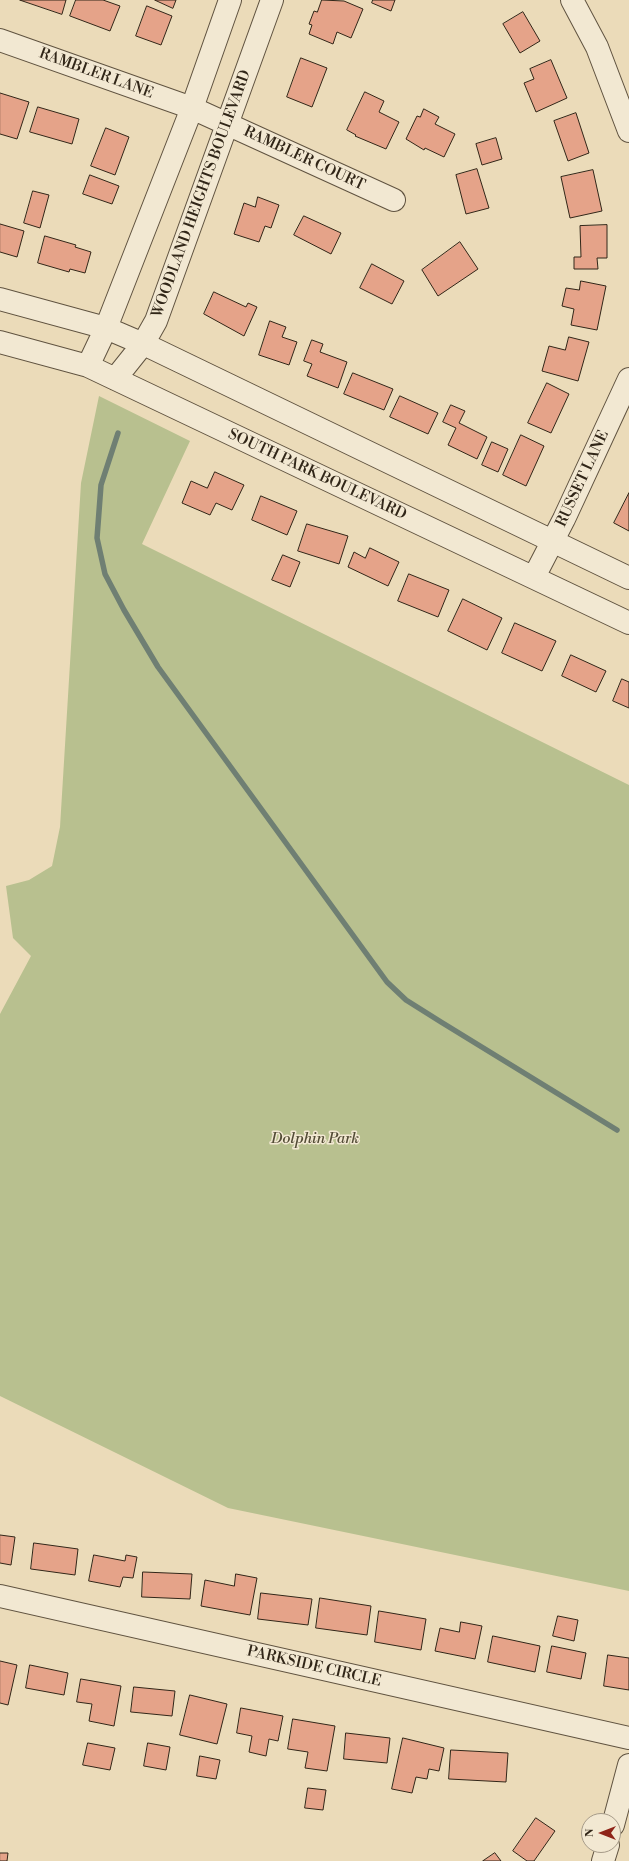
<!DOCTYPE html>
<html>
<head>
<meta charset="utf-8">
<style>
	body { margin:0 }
	#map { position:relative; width:629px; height:1861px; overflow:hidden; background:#ebdbb9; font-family:"Libre Bodoni",serif }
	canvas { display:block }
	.north { position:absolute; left:581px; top:1813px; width:40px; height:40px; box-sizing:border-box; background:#f2e8d2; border:1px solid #a59a88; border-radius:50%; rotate:270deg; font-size:11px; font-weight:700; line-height:16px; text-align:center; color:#312618 }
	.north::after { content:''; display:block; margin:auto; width:14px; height:18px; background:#8f2418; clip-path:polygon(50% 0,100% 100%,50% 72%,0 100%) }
</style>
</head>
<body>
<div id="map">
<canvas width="629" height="1861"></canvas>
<div class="north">N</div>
</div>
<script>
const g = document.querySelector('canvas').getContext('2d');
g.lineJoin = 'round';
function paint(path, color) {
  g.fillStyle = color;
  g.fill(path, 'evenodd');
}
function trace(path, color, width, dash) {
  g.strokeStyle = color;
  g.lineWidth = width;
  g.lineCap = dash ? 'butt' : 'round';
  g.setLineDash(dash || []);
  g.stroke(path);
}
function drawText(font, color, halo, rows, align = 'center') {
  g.font = font + ' "Libre Bodoni",serif';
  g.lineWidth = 3;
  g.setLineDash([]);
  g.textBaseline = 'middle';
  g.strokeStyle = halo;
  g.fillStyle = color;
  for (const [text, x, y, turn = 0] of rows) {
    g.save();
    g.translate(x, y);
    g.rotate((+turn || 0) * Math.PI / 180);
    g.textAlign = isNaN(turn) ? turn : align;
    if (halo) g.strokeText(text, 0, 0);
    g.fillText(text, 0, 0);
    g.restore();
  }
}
paint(new Path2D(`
	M 99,396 L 190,441 L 142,544 L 629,785 L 629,1591 L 228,1508 L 0,1396 L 0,1014 L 31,956 L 13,938 L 6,886 L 29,880 L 52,866 L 60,827 L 81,483 Z`), '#b8c08f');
trace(new Path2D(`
	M 118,433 L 101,485 L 97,538 L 105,574 L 124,610 L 158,667 L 387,982 L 406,1000 L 441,1022 L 617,1130`), '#6f7f73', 5.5);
const building = new Path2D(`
	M 20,0 L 66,0 L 62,14 Z
	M 76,0 L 103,0 L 120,6 L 110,31 L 70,16 Z
	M 155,0 L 176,0 L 173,8 Z
	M 322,0 L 344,1 L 363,9 L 351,38 L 337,32 L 333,44 L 309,34 L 312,25 L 309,24 L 314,11 L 317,12 Z
	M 373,0 L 395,0 L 391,11 L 372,3 Z
	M 147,6 L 172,16 L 161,45 L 136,36 Z
	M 523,12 L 540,41 L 520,53 L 503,24 Z
	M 301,58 L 327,68 L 312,107 L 287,97 Z
	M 551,60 L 567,98 L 536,112 L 524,83 L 534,79 L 530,69 Z
	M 365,92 L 384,101 L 379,112 L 399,122 L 386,149 L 355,136 L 356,135 L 347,130 Z
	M 0,93 L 29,102 L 17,139 L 0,134 Z
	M 38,107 L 79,119 L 72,144 L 30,132 Z
	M 424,109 L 439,117 L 435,124 L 455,134 L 444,157 L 425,148 L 424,150 L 406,139 L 417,116 L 420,117 Z
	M 576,113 L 589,153 L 568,161 L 554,121 Z
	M 106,128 L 129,137 L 115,175 L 91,166 Z
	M 496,138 L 502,159 L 482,165 L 476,144 Z
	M 477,169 L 489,208 L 466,214 L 456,175 Z
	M 593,170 L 602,211 L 570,218 L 561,177 Z
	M 90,175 L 119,186 L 112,204 L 83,194 Z
	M 33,191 L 49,195 L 40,228 L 24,223 Z
	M 258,197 L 279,205 L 271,228 L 265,226 L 259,242 L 234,234 L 244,203 L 255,207 Z
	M 304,216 L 341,233 L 331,254 L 294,235 Z
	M 0,224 L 24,231 L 17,257 L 0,252 Z
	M 607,225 L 607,258 L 597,258 L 598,269 L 574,269 L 574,257 L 581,257 L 580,226 Z
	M 45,236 L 76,245 L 75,247 L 91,252 L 85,273 L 70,269 L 69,272 L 38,263 Z
	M 460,242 L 478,269 L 438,296 L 422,270 Z
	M 372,264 L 404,281 L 392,304 L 360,288 Z
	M 581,281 L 606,286 L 597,330 L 571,325 L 574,309 L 562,306 L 566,288 L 579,290 Z
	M 214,292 L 246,307 L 248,303 L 257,307 L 244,336 L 204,314 Z
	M 270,321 L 286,327 L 282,337 L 297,342 L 289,365 L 259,355 Z
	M 569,337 L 589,342 L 578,381 L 542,371 L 549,346 L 565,350 Z
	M 312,340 L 323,344 L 320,352 L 347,362 L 338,388 L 307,376 L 312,364 L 304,361 Z
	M 353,373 L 393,389 L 384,410 L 344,394 Z
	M 547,383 L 569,394 L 551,433 L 528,423 Z
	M 400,396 L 438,413 L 428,434 L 390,417 Z
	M 451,405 L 465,411 L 459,423 L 487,437 L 477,459 L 448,445 L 456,428 L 443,422 Z
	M 521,435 L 544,446 L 526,486 L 503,475 Z
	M 492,442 L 508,449 L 498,472 L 482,465 Z
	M 215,472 L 244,485 L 232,510 L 216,503 L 210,515 L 182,503 L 191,481 L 207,488 Z
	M 629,493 L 629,531 L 614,523 Z
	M 261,496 L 297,511 L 287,535 L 252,520 Z
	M 307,524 L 348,536 L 339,564 L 298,551 Z
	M 370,548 L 399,562 L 388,586 L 348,567 L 354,552 L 365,558 Z
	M 283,555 L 300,562 L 290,587 L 272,580 Z
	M 409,574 L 449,590 L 438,617 L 398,601 Z
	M 463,599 L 502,618 L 487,650 L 448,631 Z
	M 515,623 L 556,641 L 542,671 L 502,653 Z
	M 571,655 L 606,671 L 596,692 L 562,676 Z
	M 622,679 L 629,682 L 629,708 L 613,701 Z
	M 0,1535 L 15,1537 L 11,1565 L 0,1563 Z
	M 34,1543 L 78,1549 L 75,1575 L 31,1569 Z
	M 94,1555 L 125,1561 L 126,1555 L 137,1557 L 133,1578 L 123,1577 L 120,1587 L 89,1581 Z
	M 143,1572 L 192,1574 L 190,1599 L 142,1597 Z
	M 236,1574 L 257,1578 L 250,1615 L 201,1606 L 205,1580 L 234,1586 Z
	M 261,1593 L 312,1599 L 308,1625 L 258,1619 Z
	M 320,1598 L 371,1606 L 367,1635 L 316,1628 Z
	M 379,1611 L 426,1619 L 421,1650 L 375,1642 Z
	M 558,1616 L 578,1620 L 574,1641 L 553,1636 Z
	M 461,1622 L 482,1626 L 475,1659 L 435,1651 L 440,1628 L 459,1632 Z
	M 493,1636 L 540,1646 L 535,1672 L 488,1662 Z
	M 552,1646 L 586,1653 L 581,1679 L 547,1672 Z
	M 608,1655 L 629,1658 L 629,1690 L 604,1686 Z
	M 0,1661 L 17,1665 L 8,1705 L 0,1703 Z
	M 30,1665 L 68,1673 L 64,1695 L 26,1688 Z
	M 81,1679 L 121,1686 L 114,1726 L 89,1721 L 92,1704 L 77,1702 Z
	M 134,1687 L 175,1691 L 172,1716 L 131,1712 Z
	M 190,1695 L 227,1704 L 217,1744 L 180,1735 Z
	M 241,1708 L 283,1716 L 278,1741 L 269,1739 L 266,1756 L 249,1752 L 252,1736 L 237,1733 Z
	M 293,1719 L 335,1726 L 327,1771 L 305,1768 L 308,1752 L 288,1749 Z
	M 346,1733 L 390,1738 L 387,1763 L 344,1759 Z
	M 403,1738 L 444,1748 L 439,1771 L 429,1769 L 427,1779 L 416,1777 L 412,1793 L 392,1789 Z
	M 88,1743 L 115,1748 L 110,1770 L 83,1765 Z
	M 148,1743 L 170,1747 L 166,1770 L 144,1766 Z
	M 451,1750 L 508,1753 L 506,1782 L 449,1779 Z
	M 200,1756 L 220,1760 L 216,1779 L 197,1776 Z
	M 308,1788 L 326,1790 L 323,1810 L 305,1808 Z
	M 536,1818 L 555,1831 L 534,1861 L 527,1861 L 513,1851 Z
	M 0,1853 L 8,1853 L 7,1861 L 0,1861 Z
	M 495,1853 L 501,1861 L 483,1861 Z`);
paint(building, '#e5a389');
trace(building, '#312618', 1);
const minor = new Path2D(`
	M 572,0 L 597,47 L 629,131
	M 0,40 L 192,108 L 394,200
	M 0,299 L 106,328 L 148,346 L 629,578
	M 0,342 L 88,366 L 629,623
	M 88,366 L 106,328 L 192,108 L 230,0
	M 115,379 L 143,344 L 156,321 L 272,0
	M 534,577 L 564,519 L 629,379
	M 0,1596 L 629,1738
	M 613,1825 L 629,1765
	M 603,1861 L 608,1845`);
trace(minor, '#605340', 24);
trace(minor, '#f2e8d2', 22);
drawText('15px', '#312618', '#f2e8d2', [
	["RAMBLER LANE",96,74,20],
	["RAMBLER COURT",304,159,25],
	["WOODLAND HEIGHTS BOULEVARD",202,194,-70],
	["SOUTH PARK BOULEVARD",317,475,25],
	["RUSSET LANE",583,479,-65],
	["PARKSIDE CIRCLE",314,1667,13]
]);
drawText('italic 15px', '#534c36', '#f2e8d2', [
	["Dolphin Park",315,1139]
]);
</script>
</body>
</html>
